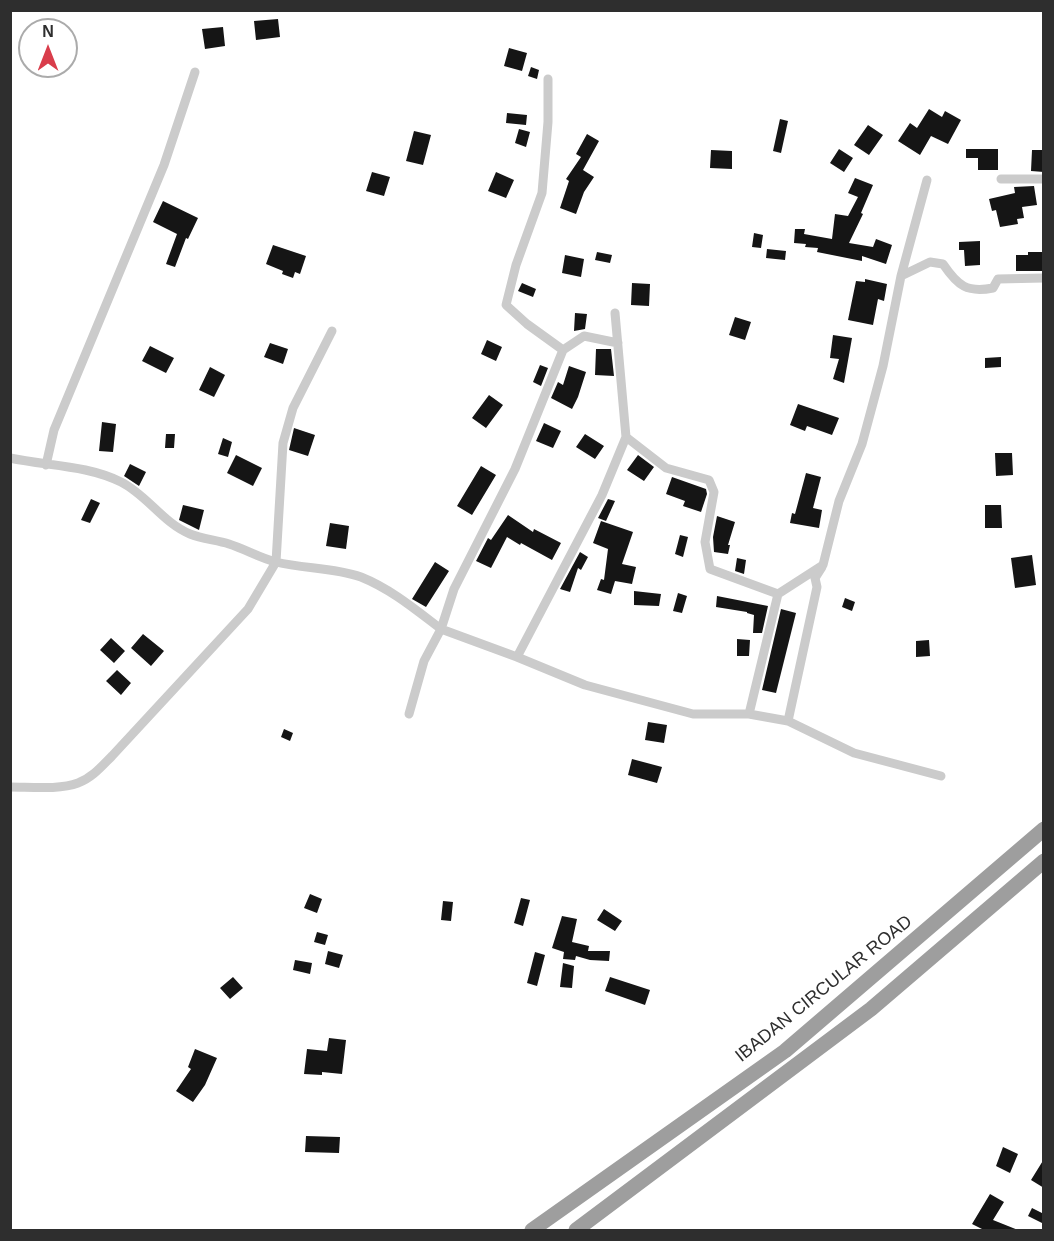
<!DOCTYPE html>
<html>
<head>
<meta charset="utf-8">
<style>
	body { margin:0 }
	#map { position:relative; width:1054px; height:1241px; overflow:hidden; background:#fff; font-family:Helvetica,sans-serif }
	canvas { display:block }
	.frame { position:absolute; inset:0; border:12px solid #2e2e2e; pointer-events:none }
	.north { position:absolute; left:18px; top:18px; width:60px; height:60px; box-sizing:border-box; background:#fff; border:2px solid #ababab; border-radius:50%; rotate:0deg; font-size:16px; font-weight:700; line-height:24px; text-align:center; color:#2e2e2e }
	.north::after { content:''; display:block; margin:auto; width:21px; height:27px; background:#d93d4b; clip-path:polygon(50% 0,100% 100%,50% 72%,0 100%) }
</style>
</head>
<body>
<div id="map">
<canvas width="1054" height="1241"></canvas>
<div class="frame"></div>
<div class="north">N</div>
</div>
<script>
const g = document.querySelector('canvas').getContext('2d');
g.lineJoin = 'round';
function paint(path, color) {
  g.fillStyle = color;
  g.fill(path, 'evenodd');
}
function trace(path, color, width, dash) {
  g.strokeStyle = color;
  g.lineWidth = width;
  g.lineCap = dash ? 'butt' : 'round';
  g.setLineDash(dash || []);
  g.stroke(path);
}
function drawText(font, color, halo, rows, align = 'center') {
  g.font = font + ' Helvetica,sans-serif';
  g.lineWidth = 6;
  g.setLineDash([]);
  g.textBaseline = 'middle';
  g.strokeStyle = halo;
  g.fillStyle = color;
  for (const [text, x, y, turn = 0] of rows) {
    g.save();
    g.translate(x, y);
    g.rotate((+turn || 0) * Math.PI / 180);
    g.textAlign = isNaN(turn) ? turn : align;
    if (halo) g.strokeText(text, 0, 0);
    g.fillText(text, 0, 0);
    g.restore();
  }
}
paint(new Path2D(`
	M 278,19 L 280,37 L 256,40 L 254,21 Z
	M 223,27 L 225,46 L 205,49 L 202,29 Z
	M 509,48 L 527,53 L 522,71 L 504,66 Z
	M 531,67 L 539,70 L 537,79 L 528,76 Z
	M 929,109 L 942,117 L 945,111 L 961,120 L 948,144 L 931,136 L 920,155 L 898,141 L 910,123 L 917,128 Z
	M 507,113 L 527,115 L 526,125 L 506,123 Z
	M 780,119 L 788,121 L 781,153 L 773,151 Z
	M 868,125 L 883,135 L 869,155 L 854,145 Z
	M 519,129 L 530,132 L 526,147 L 515,143 Z
	M 414,131 L 431,135 L 423,165 L 406,161 Z
	M 587,134 L 599,141 L 583,170 L 594,177 L 584,192 L 576,214 L 560,208 L 569,181 L 566,179 L 581,157 L 576,154 Z
	M 839,149 L 853,158 L 844,172 L 830,163 Z
	M 966,149 L 998,149 L 998,170 L 978,170 L 978,158 L 966,158 Z
	M 711,150 L 732,151 L 732,169 L 710,168 Z
	M 1032,150 L 1044,150 L 1044,172 L 1031,171 Z
	M 372,172 L 390,177 L 384,196 L 366,191 Z
	M 496,172 L 514,180 L 506,198 L 488,191 Z
	M 855,178 L 873,185 L 861,213 L 863,214 L 849,243 L 873,247 L 876,239 L 892,245 L 886,264 L 862,256 L 862,261 L 817,252 L 818,248 L 805,247 L 806,244 L 794,243 L 795,229 L 805,229 L 804,234 L 832,239 L 835,214 L 848,216 L 858,197 L 848,193 Z
	M 1034,186 L 1037,205 L 1022,207 L 1024,218 L 1017,219 L 1018,224 L 1000,227 L 996,210 L 992,211 L 989,199 L 1015,193 L 1014,187 Z
	M 163,201 L 198,218 L 188,239 L 186,238 L 175,267 L 166,264 L 177,234 L 153,222 Z
	M 754,233 L 763,235 L 761,248 L 752,247 Z
	M 980,241 L 980,265 L 965,266 L 964,250 L 959,250 L 959,242 Z
	M 273,245 L 306,256 L 300,274 L 295,272 L 293,278 L 282,274 L 283,271 L 266,264 Z
	M 767,249 L 786,251 L 785,260 L 766,258 Z
	M 597,252 L 612,255 L 610,263 L 595,260 Z
	M 1028,252 L 1044,252 L 1044,271 L 1016,271 L 1016,255 L 1028,255 Z
	M 565,255 L 584,259 L 581,277 L 562,273 Z
	M 865,279 L 887,284 L 884,301 L 878,299 L 873,325 L 848,320 L 856,281 L 865,282 Z
	M 522,283 L 536,289 L 533,297 L 518,291 Z
	M 632,283 L 650,284 L 649,306 L 631,305 Z
	M 575,313 L 587,314 L 585,329 L 574,331 Z
	M 735,317 L 751,322 L 745,340 L 729,335 Z
	M 833,335 L 852,338 L 844,383 L 833,379 L 839,359 L 830,358 Z
	M 487,340 L 502,347 L 496,361 L 481,354 Z
	M 270,343 L 288,349 L 283,364 L 264,357 Z
	M 150,346 L 174,358 L 166,373 L 142,361 Z
	M 596,349 L 611,349 L 614,376 L 595,375 Z
	M 1001,357 L 1001,367 L 985,368 L 985,358 Z
	M 540,365 L 548,368 L 541,386 L 533,382 Z
	M 569,366 L 586,372 L 578,397 L 572,409 L 551,398 L 558,382 L 563,385 Z
	M 210,367 L 225,375 L 214,397 L 199,390 Z
	M 489,395 L 503,405 L 486,428 L 472,418 Z
	M 798,404 L 839,418 L 832,435 L 807,426 L 805,431 L 790,425 Z
	M 102,422 L 116,424 L 113,452 L 99,451 Z
	M 544,423 L 561,431 L 553,448 L 536,441 Z
	M 294,428 L 315,435 L 308,456 L 289,450 Z
	M 166,434 L 175,434 L 174,448 L 165,448 Z
	M 585,434 L 604,446 L 595,459 L 576,447 Z
	M 223,438 L 232,442 L 228,457 L 218,454 Z
	M 995,453 L 1012,453 L 1013,475 L 996,476 Z
	M 236,455 L 262,468 L 253,486 L 227,473 Z
	M 638,455 L 654,467 L 644,481 L 627,470 Z
	M 130,464 L 146,472 L 139,486 L 124,476 Z
	M 481,466 L 496,475 L 472,515 L 457,506 Z
	M 806,473 L 821,477 L 813,508 L 822,510 L 819,528 L 790,523 L 792,513 L 795,514 Z
	M 672,477 L 706,489 L 707,494 L 701,512 L 683,506 L 685,501 L 666,494 Z
	M 91,499 L 100,503 L 90,523 L 81,520 Z
	M 608,499 L 615,501 L 606,521 L 598,518 Z
	M 183,505 L 204,510 L 199,530 L 179,520 Z
	M 985,505 L 1001,505 L 1002,528 L 985,528 Z
	M 508,515 L 533,532 L 534,529 L 561,543 L 552,560 L 521,543 L 520,545 L 507,537 L 491,568 L 476,561 L 488,538 L 491,540 Z
	M 717,516 L 735,522 L 728,545 L 730,545 L 728,554 L 714,552 L 713,537 Z
	M 601,521 L 633,532 L 622,564 L 636,567 L 632,584 L 615,581 L 611,594 L 597,590 L 601,579 L 604,580 L 608,549 L 593,543 Z
	M 330,523 L 349,526 L 346,549 L 326,546 Z
	M 680,535 L 688,537 L 683,557 L 675,554 Z
	M 580,552 L 588,557 L 581,570 L 578,568 L 570,592 L 560,589 Z
	M 1032,555 L 1036,585 L 1015,588 L 1011,558 Z
	M 737,558 L 746,560 L 744,574 L 735,571 Z
	M 435,562 L 449,571 L 426,607 L 412,599 Z
	M 634,591 L 661,594 L 659,606 L 634,605 Z
	M 678,593 L 687,596 L 682,613 L 673,611 Z
	M 717,596 L 768,606 L 762,633 L 753,633 L 754,615 L 747,613 L 747,612 L 716,607 Z
	M 845,598 L 855,602 L 852,611 L 842,607 Z
	M 781,609 L 796,613 L 776,693 L 762,690 Z
	M 143,634 L 164,651 L 151,666 L 131,648 Z
	M 111,638 L 125,651 L 114,663 L 100,650 Z
	M 737,639 L 750,640 L 749,656 L 737,656 Z
	M 929,640 L 930,656 L 916,657 L 916,641 Z
	M 117,670 L 131,683 L 121,695 L 106,681 Z
	M 648,722 L 667,725 L 664,743 L 645,740 Z
	M 284,729 L 293,733 L 290,741 L 281,737 Z
	M 632,759 L 662,767 L 657,783 L 628,775 Z
	M 310,894 L 322,899 L 317,913 L 304,908 Z
	M 521,898 L 530,900 L 523,926 L 514,923 Z
	M 443,901 L 453,902 L 451,921 L 441,920 Z
	M 604,909 L 622,921 L 615,931 L 597,920 Z
	M 562,916 L 577,919 L 572,942 L 589,946 L 588,951 L 610,951 L 609,961 L 590,960 L 576,956 L 575,960 L 563,959 L 564,952 L 552,948 Z
	M 317,932 L 328,935 L 325,945 L 314,942 Z
	M 328,951 L 343,955 L 339,968 L 325,964 Z
	M 535,952 L 545,955 L 537,986 L 527,983 Z
	M 295,960 L 312,963 L 310,974 L 293,970 Z
	M 563,963 L 574,966 L 572,988 L 560,987 Z
	M 233,977 L 243,988 L 230,999 L 220,988 Z
	M 610,977 L 650,990 L 645,1005 L 605,991 Z
	M 329,1038 L 346,1040 L 342,1074 L 322,1072 L 322,1075 L 304,1074 L 307,1049 L 327,1051 Z
	M 195,1049 L 217,1058 L 205,1085 L 193,1102 L 176,1091 L 191,1069 L 188,1067 Z
	M 306,1136 L 340,1137 L 339,1153 L 305,1152 Z
	M 1003,1147 L 1018,1154 L 1010,1173 L 996,1166 Z
	M 1044,1159 L 1044,1188 L 1031,1180 Z
	M 990,1194 L 1004,1202 L 993,1220 L 1018,1230 L 984,1230 L 972,1224 Z
	M 1032,1208 L 1044,1214 L 1044,1224 L 1028,1216 Z`), '#151515');
trace(new Path2D(`
	M 548,79 L 548,122 L 542,193 L 516,265 L 506,305 L 527,324 L 563,350
	M 1001,179 L 1044,179
	M 901,276 L 930,262 L 943,264 C 958,286 967,293 993,288 L 998,279 L 1044,278
	M 615,313 L 626,437 L 602,495 L 517,657 L 585,685 L 693,714 L 749,714 L 788,721 L 854,753 L 941,776
	M 626,437 L 666,468 L 709,480 L 714,492 L 705,542 L 710,569 L 778,594
	M 10,458 C 47,466 87,465 121,482 C 147,495 163,523 190,534 C 202,539 217,540 229,544 C 245,549 260,558 276,562 C 304,569 333,567 361,577 C 391,589 416,610 441,629 L 424,661 L 409,714
	M 46,465 L 54,430 L 164,165 L 195,72
	M 517,657 L 441,629 L 454,589 L 515,469 L 563,350 L 584,336 L 618,343
	M 749,714 L 778,594 L 823,565 L 839,501 L 862,444 L 883,366 L 901,276 L 927,180
	M 788,721 L 817,587 L 815,578 L 822,567
	M 10,787 C 30,787 60,790 78,783 C 92,778 102,766 112,756 L 248,609 L 276,562 L 283,443 L 293,408 L 332,331`), '#cbcbcb', 9);
trace(new Path2D(`
	M 532,1230 L 785,1051 L 1044,829
	M 576,1230 L 871,1009 L 1044,861`), '#9e9e9e', 15);
drawText('18px', '#2e2e2e', '#fff', [
	["IBADAN CIRCULAR ROAD",824,989,-39]
]);
</script>
</body>
</html>
